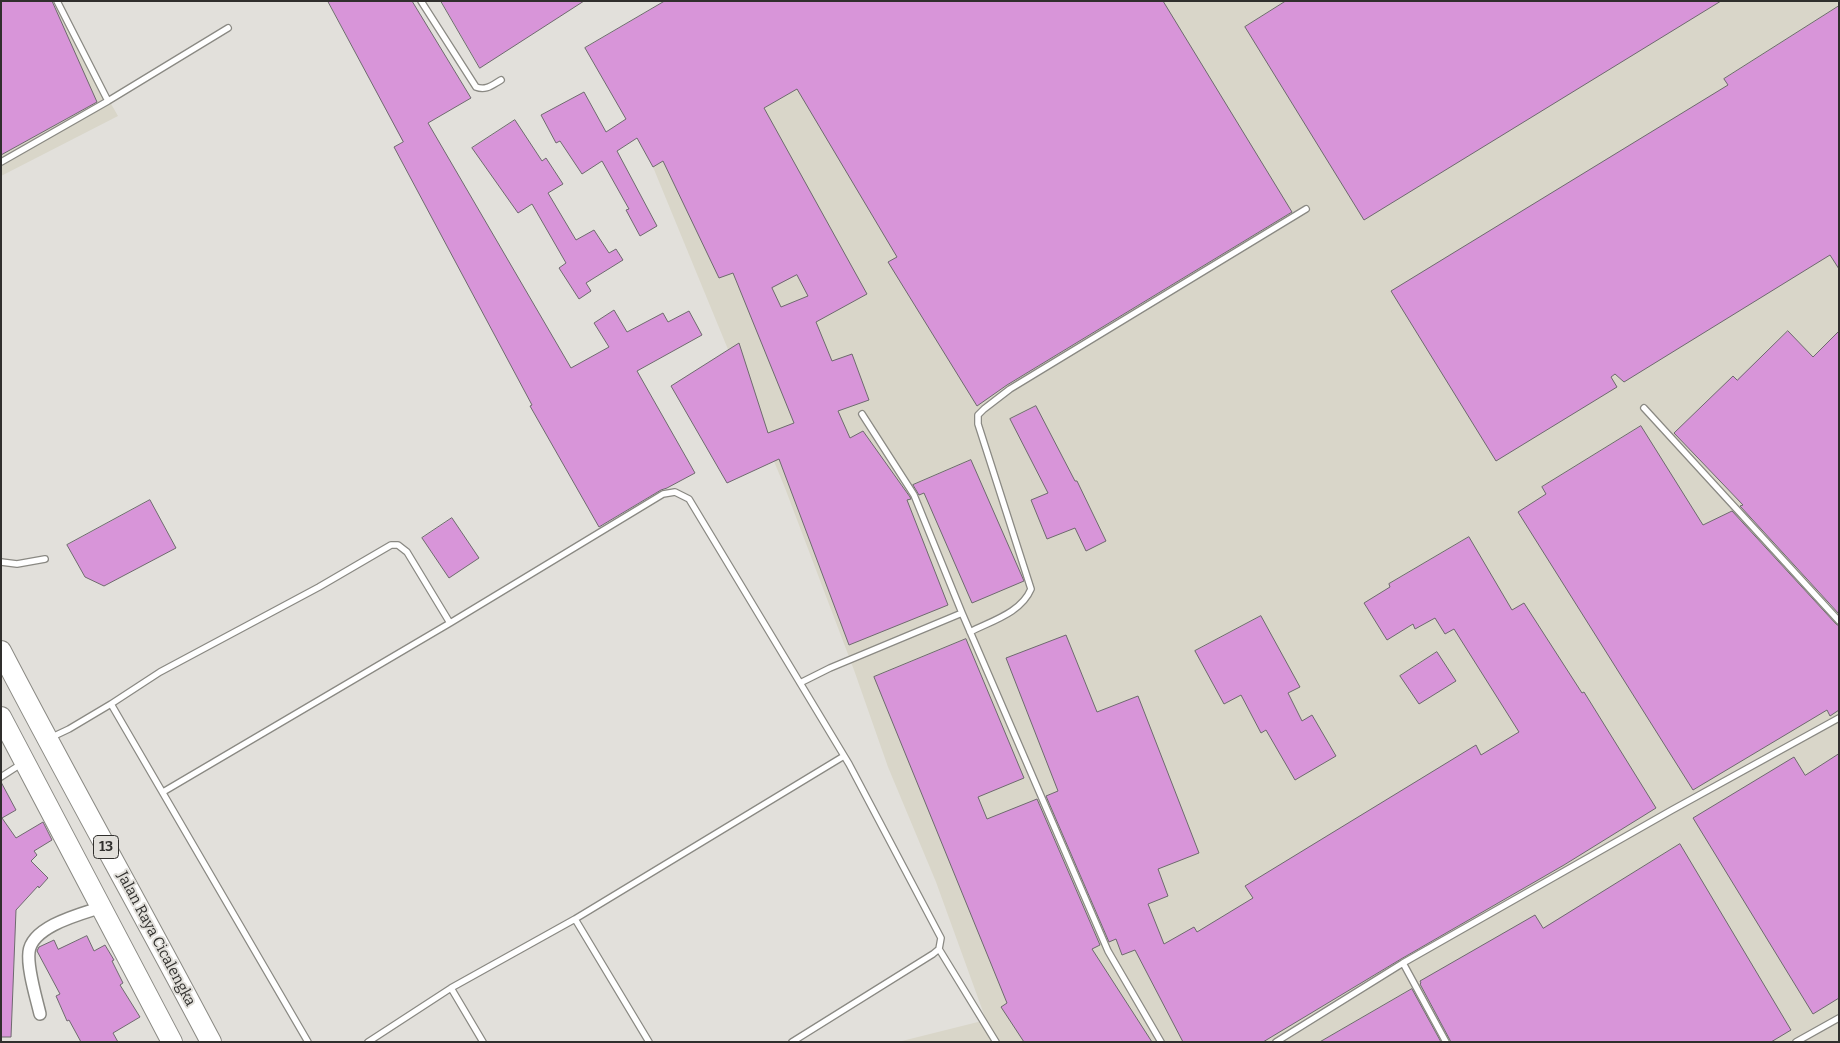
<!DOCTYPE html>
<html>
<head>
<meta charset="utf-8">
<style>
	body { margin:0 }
	#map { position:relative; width:1840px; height:1043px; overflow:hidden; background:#e2e0db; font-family:Bitter,serif }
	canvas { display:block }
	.frame { position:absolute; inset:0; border:2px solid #302f2d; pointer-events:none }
</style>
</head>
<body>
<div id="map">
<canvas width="1840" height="1043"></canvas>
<div class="frame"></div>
</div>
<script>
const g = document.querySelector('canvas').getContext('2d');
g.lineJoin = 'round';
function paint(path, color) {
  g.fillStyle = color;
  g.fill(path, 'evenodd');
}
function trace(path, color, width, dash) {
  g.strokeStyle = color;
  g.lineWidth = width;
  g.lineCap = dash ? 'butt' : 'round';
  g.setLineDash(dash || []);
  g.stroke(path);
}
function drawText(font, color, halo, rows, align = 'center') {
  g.font = font + ' Bitter,serif';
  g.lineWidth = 4;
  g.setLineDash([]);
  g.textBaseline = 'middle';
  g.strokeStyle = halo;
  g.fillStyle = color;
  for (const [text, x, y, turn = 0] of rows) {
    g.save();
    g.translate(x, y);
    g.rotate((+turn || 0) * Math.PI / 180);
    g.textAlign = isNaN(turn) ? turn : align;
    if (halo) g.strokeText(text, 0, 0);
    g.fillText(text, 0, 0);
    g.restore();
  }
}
paint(new Path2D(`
	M 1,1 L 52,1 L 118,116 L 1,176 Z
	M 719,1 L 1839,1 L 1839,1042 L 898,1042 L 986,1020 L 936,882 L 888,767 L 854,670 L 785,488 L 653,167 Z`), '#d9d6c9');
const building = new Path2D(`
	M 1,1 L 52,1 L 97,102 L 1,155 Z
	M 328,1 L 412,1 L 471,98 L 428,123 L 571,368 L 609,347 L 594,323 L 614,310 L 627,332 L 663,313 L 668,322 L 689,311 L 702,335 L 637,371 L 695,473 L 667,488 L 661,490 L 599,527 L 530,406 L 532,405 L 394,147 L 403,142 Z
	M 441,1 L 584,1 L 480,68 Z
	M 665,1 L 1163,1 L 1292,212 L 1007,385 L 977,406 L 888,262 L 897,257 L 797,89 L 764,108 L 867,294 L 816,322 L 832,361 L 852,354 L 869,400 L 838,411 L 850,438 L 863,431 L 910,497 L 911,499 L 907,500 L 948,605 L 849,645 L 779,459 L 727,483 L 671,386 L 739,343 L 768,433 L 794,423 L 733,273 L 719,278 L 663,161 L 653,167 L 637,138 L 617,151 L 657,226 L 640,236 L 626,210 L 629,209 L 602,161 L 582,174 L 560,141 L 556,143 L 541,115 L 584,92 L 606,132 L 626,119 L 585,48 ZM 797,275 L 808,296 L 781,307 L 772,288 Z
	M 1286,1 L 1721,1 L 1364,220 L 1245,27 Z
	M 1839,6 L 1839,269 L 1830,255 L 1624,382 L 1615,374 L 1611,377 L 1617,387 L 1496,461 L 1391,291 L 1728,85 L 1724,79 Z
	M 515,120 L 542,161 L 546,158 L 563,184 L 548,193 L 576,240 L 594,230 L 609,253 L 616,249 L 623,260 L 586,283 L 591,291 L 579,299 L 559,268 L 566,263 L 532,204 L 518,213 L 472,148 Z
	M 1788,331 L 1813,357 L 1839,331 L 1839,614 L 1740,506 L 1743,505 L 1674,433 L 1733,376 L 1737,380 Z
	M 1036,406 L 1075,481 L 1077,481 L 1106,541 L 1086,551 L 1075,528 L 1047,539 L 1031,500 L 1048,493 L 1010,419 Z
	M 1641,426 L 1703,525 L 1732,511 L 1836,624 L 1839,626 L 1839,710 L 1830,716 L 1827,710 L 1693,790 L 1518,512 L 1546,494 L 1542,487 Z
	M 971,460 L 1024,581 L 972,603 L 924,493 L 919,495 L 913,485 Z
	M 150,500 L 176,548 L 104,586 L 85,577 L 67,545 Z
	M 452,518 L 479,558 L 449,578 L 422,538 Z
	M 1469,537 L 1512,610 L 1524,603 L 1582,693 L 1584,692 L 1656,808 L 1564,865 L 1401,959 L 1263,1042 L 1183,1042 L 1135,950 L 1122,955 L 1116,939 L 1109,942 L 1046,796 L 1058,791 L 1006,658 L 1066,635 L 1097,712 L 1138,696 L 1199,853 L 1158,869 L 1168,896 L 1148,904 L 1164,944 L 1194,927 L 1197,932 L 1253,898 L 1245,886 L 1476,745 L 1481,755 L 1519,732 L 1454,629 L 1445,634 L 1435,618 L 1415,629 L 1413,624 L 1387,640 L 1364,603 L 1390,587 L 1389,584 Z
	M 1261,616 L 1300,687 L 1288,693 L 1302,721 L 1312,715 L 1336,756 L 1295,780 L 1266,730 L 1261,733 L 1241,695 L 1224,704 L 1195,651 Z
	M 966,639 L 1024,778 L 978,797 L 987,819 L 1037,799 L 1100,945 L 1092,949 L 1152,1042 L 1024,1042 L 1001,1007 L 1007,1003 L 874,677 Z
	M 1437,652 L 1456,681 L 1419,704 L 1400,676 Z
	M 1839,754 L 1839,998 L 1813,1014 L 1693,818 L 1794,757 L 1805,775 Z
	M 1,782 L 16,810 L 2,818 L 16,838 L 43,822 L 52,840 L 34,851 L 37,855 L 31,861 L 48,878 L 39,888 L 38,886 L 16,910 L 11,1037 L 1,1037 Z
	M 1680,844 L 1791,1030 L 1771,1042 L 1451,1042 L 1420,984 L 1421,983 L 1420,981 L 1535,915 L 1543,928 Z
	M 87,936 L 94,951 L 105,945 L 114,960 L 112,961 L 123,983 L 120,985 L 140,1017 L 113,1033 L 118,1042 L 81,1042 L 69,1020 L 67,1021 L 56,996 L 60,994 L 37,951 L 39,947 L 54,940 L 58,949 Z
	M 1412,989 L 1441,1042 L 1320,1042 Z`);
paint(building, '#d895d9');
trace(building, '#6e6a6e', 1);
const lane = new Path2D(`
	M 57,1 L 108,101
	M 421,1 L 476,87 C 486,91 492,85 501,80
	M 1,162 L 108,101 L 228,28
	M 1644,408 L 1839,621
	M 862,414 L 914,495 L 962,613 L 1108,951 L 1161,1042
	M 1,562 L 17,564 L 45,559
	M 970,632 C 991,621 1021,613 1031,589 L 978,424 L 978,415 L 984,409 L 1010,389 L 1306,209
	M 800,683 L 830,668 L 962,613
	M 50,738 L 69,729 L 111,704
	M 1,777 L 21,764
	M 163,792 L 450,623 L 663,494 L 675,492 L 689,499 L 849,764 L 941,938 L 939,949 L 933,954 L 792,1042
	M 575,919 L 649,1042
	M 939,949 L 996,1042
	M 1403,963 L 1446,1042
	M 451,988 L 483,1042
	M 308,1042 L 111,704 L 160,672 L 319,587 L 391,545 L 398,545 L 407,552 L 450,623
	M 368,1042 L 451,988 L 575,919 L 844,756
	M 1276,1042 L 1403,963 L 1672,810 L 1839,718
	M 1796,1042 L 1839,1018`);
const street = new Path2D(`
	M 40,1014 C 36,997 27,968 29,952 C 32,926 81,914 102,907`);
const highway = new Path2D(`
	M 1,651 C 69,782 142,911 211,1042
	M 1,717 L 172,1042`);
trace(lane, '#8a8983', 8);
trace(street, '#8a8983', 14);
trace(highway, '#8a8983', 22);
trace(lane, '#fff', 5.5);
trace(street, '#fff', 11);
trace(highway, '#fff', 20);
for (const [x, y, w] of [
	[106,847,25]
]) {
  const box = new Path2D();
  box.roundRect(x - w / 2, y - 11.5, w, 23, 4);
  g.fillStyle = '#e2e0db';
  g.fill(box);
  trace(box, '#302f2d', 1);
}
drawText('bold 14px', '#302f2d', null, [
	["13",106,847]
]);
drawText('15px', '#302f2d', '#e2e0db', [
	["Jalan Raya Cicalengka",156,939,62]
]);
</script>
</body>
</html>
